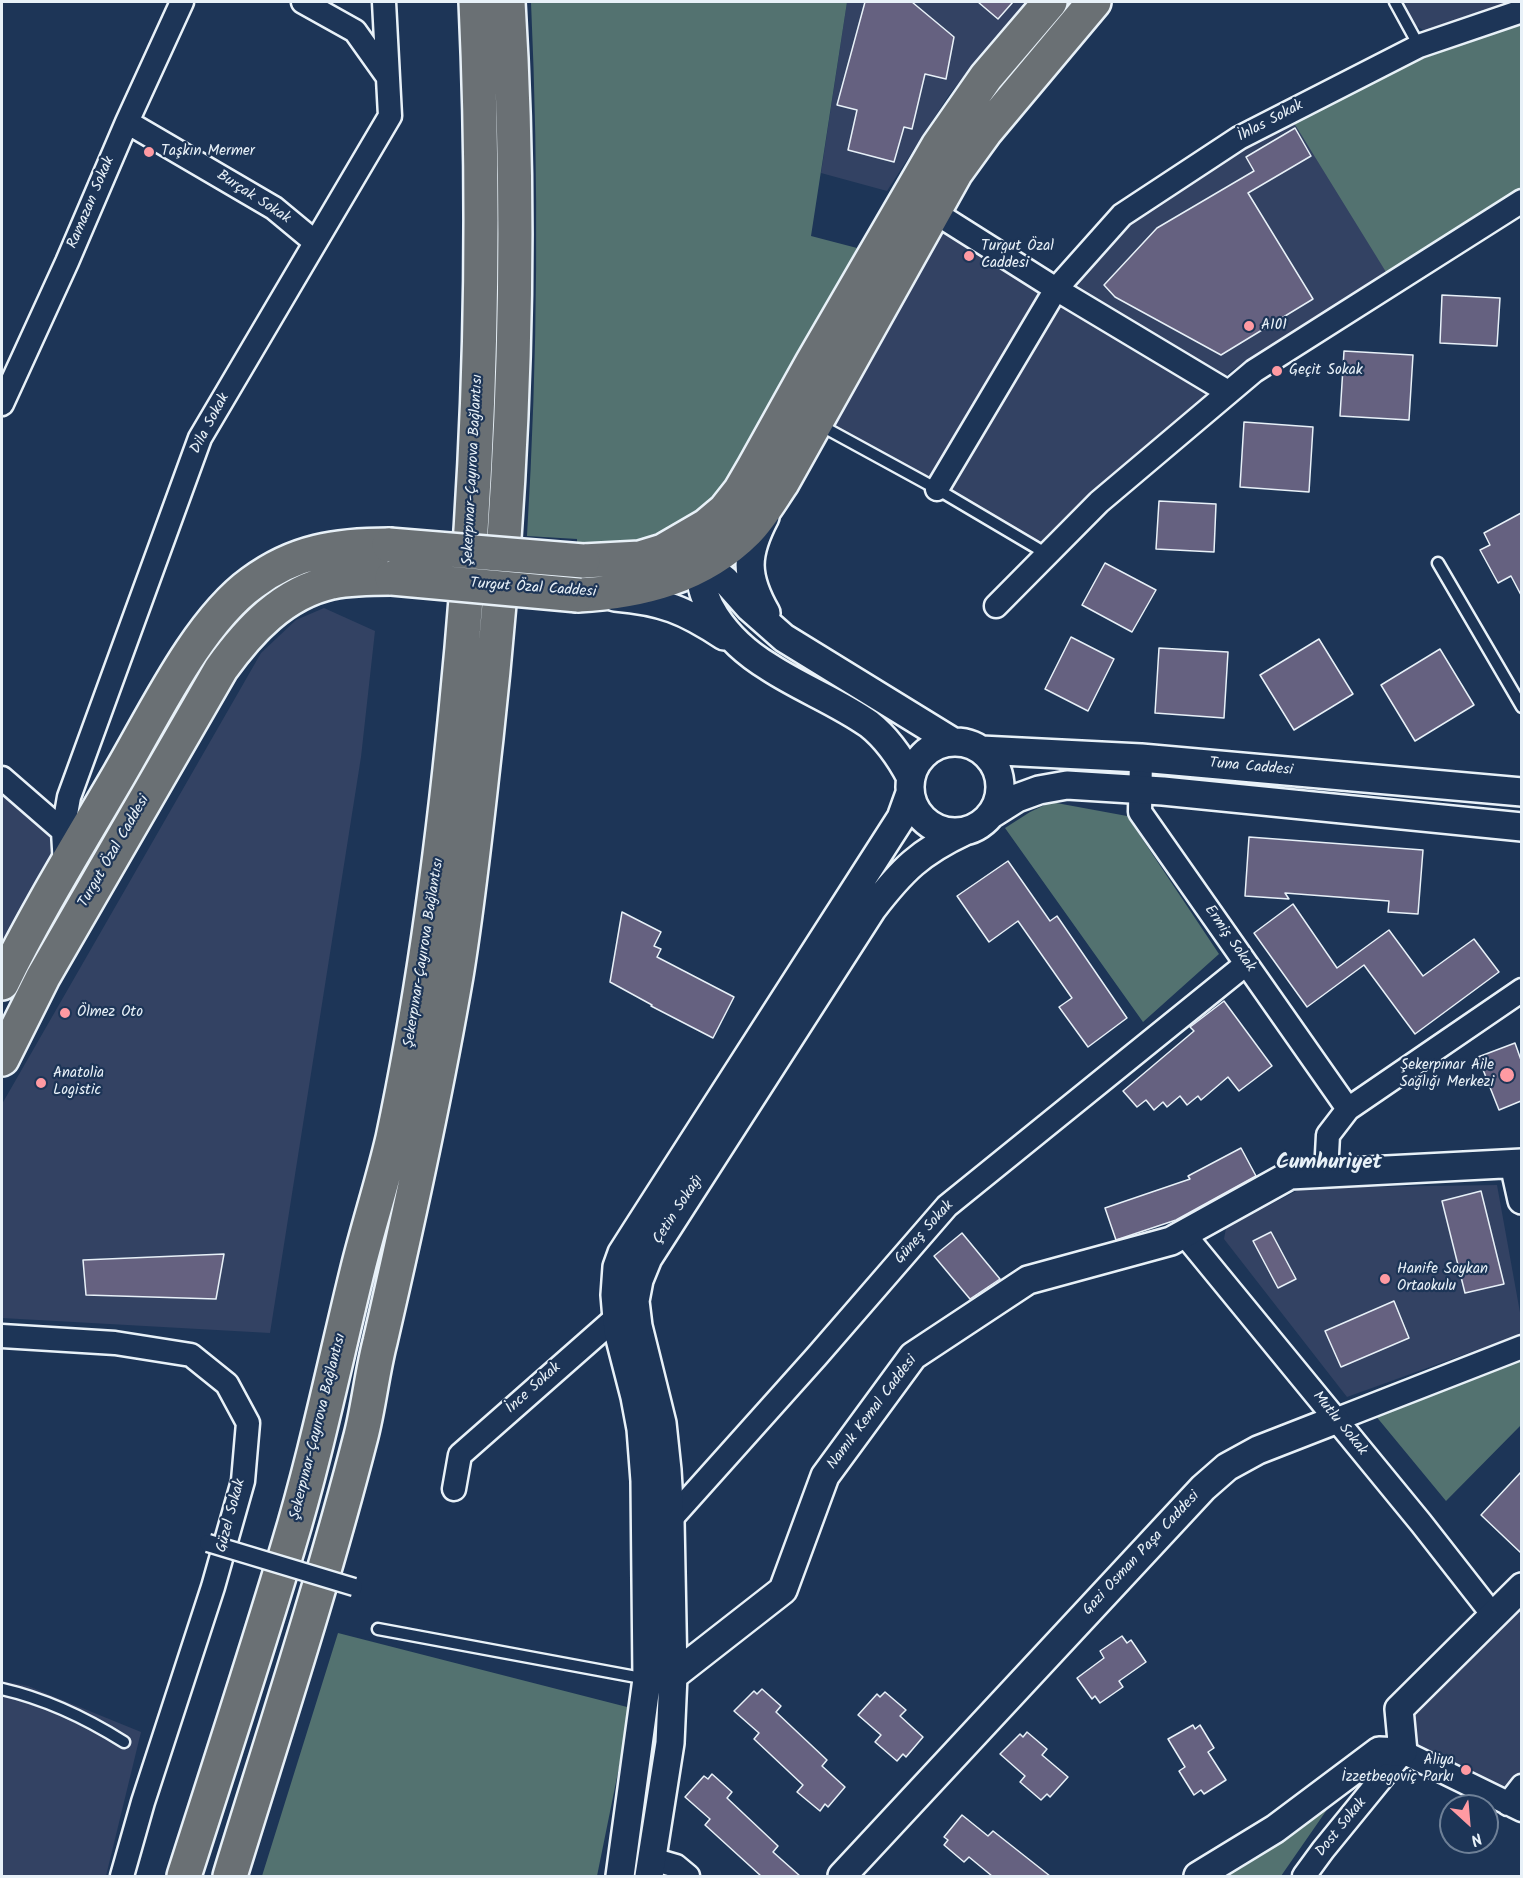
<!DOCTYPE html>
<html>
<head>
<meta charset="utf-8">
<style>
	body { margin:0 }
	#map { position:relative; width:1523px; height:1878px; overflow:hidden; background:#1d3557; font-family:Kalam,sans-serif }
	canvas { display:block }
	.frame { position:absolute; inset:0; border:3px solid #e8f1f8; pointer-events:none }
	.north { position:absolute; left:1439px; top:1794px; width:60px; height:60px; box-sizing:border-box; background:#1d3557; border:2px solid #6e8097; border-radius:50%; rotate:154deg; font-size:16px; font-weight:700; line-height:24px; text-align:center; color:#e8f1f8 }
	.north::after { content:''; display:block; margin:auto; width:21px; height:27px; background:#ff9aa2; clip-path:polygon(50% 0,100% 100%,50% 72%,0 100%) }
</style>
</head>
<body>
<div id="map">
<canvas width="1523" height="1878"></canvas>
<div class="frame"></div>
<div class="north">N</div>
</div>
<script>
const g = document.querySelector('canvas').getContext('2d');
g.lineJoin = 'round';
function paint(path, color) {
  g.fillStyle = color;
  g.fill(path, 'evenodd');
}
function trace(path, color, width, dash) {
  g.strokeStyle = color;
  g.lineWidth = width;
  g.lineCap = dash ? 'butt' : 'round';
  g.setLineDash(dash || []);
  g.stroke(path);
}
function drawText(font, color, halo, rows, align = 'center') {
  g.font = font + ' Kalam,sans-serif';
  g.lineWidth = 4.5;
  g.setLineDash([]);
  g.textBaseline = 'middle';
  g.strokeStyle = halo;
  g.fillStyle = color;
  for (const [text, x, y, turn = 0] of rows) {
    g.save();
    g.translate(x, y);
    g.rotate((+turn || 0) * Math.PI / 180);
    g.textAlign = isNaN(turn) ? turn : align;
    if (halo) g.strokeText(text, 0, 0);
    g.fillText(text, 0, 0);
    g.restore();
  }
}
paint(new Path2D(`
	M 847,2 L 1029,2 L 986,49 L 949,95 L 887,191 L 821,173 Z
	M 1404,2 L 1522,2 L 1431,34 L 1416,26 Z
	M 1417,61 L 1521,188 L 1231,371 L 1046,557 L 830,426 L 937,225 L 1072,288 L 1131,224 L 1254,143 Z
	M 324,608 L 375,631 L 361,757 L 270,1333 L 2,1318 L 2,1104 L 261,653 L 296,620 Z
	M 2,777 L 63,826 L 2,962 Z
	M 1497,1185 L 1521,1318 L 1521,1334 L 1347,1397 L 1224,1239 L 1226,1228 L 1302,1188 Z
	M 1521,1587 L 1521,1786 L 1508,1804 L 1402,1753 L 1397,1710 Z
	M 2,1681 L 28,1686 L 141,1732 L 106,1876 L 2,1876 Z`), '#334263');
paint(new Path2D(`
	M 531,2 L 847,2 L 811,236 L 857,248 L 801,358 L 728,481 L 700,510 L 673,527 L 636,541 L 577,547 L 577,539 L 527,536 C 538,358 539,179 531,2 Z
	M 1521,22 L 1521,188 L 1386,272 L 1294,123 L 1417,61 Z
	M 1051,802 L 1127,816 L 1219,954 L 1143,1022 L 1005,828 L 1030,812 Z
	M 1521,1357 L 1521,1425 L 1446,1501 L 1375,1415 Z
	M 338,1633 L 631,1708 L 597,1876 L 262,1876 Z
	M 1333,1801 L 1281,1876 L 1211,1876 Z`), '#537270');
const building = new Path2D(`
	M 865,2 L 912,2 L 954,37 L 946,79 L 925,74 L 912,129 L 904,127 L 894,162 L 848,150 L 857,110 L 837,105 Z
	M 978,2 L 1013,2 L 998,19 Z
	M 1295,128 L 1311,156 L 1248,193 L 1313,299 L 1221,355 L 1115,297 L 1104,285 L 1157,228 L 1254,171 L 1246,157 Z
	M 1442,295 L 1500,298 L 1497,346 L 1440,343 Z
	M 1344,351 L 1413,355 L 1409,420 L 1340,416 Z
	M 1244,422 L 1313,427 L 1309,492 L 1240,487 Z
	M 1159,501 L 1216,504 L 1214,552 L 1156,549 Z
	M 1521,513 L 1521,595 L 1511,576 L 1498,583 L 1480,550 L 1490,545 L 1484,533 Z
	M 1105,563 L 1156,590 L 1132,632 L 1082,605 Z
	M 1071,637 L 1114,659 L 1088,711 L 1045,689 Z
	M 1319,639 L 1353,694 L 1294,730 L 1260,675 Z
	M 1159,648 L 1228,652 L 1224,718 L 1155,713 Z
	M 1440,649 L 1474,705 L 1415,741 L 1381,685 Z
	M 1249,837 L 1423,850 L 1418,914 L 1388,912 L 1389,901 L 1285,893 L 1289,899 L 1245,896 Z
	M 1008,861 L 1050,921 L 1057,916 L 1127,1018 L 1088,1047 L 1059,1007 L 1072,998 L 1018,921 L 989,942 L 957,896 Z
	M 1293,904 L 1337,968 L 1389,930 L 1423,976 L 1474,939 L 1499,972 L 1415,1034 L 1364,965 L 1307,1007 L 1254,933 Z
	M 622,912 L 661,932 L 654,946 L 661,949 L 657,957 L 734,997 L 713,1038 L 651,1006 L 652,1005 L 610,982 Z
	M 1224,1001 L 1272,1066 L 1239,1091 L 1228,1077 L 1201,1100 L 1198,1096 L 1187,1105 L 1180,1096 L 1167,1107 L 1163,1102 L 1154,1110 L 1146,1100 L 1137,1107 L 1123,1091 L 1194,1031 L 1190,1027 Z
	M 1515,1043 L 1521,1060 L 1521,1101 L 1499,1110 L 1478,1057 Z
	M 1241,1148 L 1256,1176 L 1176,1220 L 1116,1240 L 1105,1208 L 1190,1179 L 1188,1176 Z
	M 1481,1191 L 1504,1284 L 1465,1293 L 1442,1201 Z
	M 1271,1232 L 1296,1279 L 1278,1288 L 1253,1241 Z
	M 962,1233 L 1000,1279 L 970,1299 L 934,1256 Z
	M 224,1254 L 216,1299 L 86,1295 L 83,1260 Z
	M 1394,1301 L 1409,1338 L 1341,1367 L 1325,1331 Z
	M 1521,1472 L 1521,1553 L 1481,1515 Z
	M 1122,1636 L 1127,1643 L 1131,1640 L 1146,1662 L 1119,1681 L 1123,1687 L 1100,1703 L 1095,1696 L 1092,1699 L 1077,1678 L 1104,1658 L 1100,1651 Z
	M 762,1689 L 781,1706 L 776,1712 L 827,1760 L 822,1766 L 845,1787 L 828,1807 L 825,1804 L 820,1811 L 797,1792 L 803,1785 L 754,1739 L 759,1733 L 734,1711 L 754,1691 L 757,1694 Z
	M 885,1692 L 906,1710 L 900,1716 L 923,1737 L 906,1757 L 903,1754 L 897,1761 L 875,1742 L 881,1735 L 858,1715 L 877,1694 L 880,1697 Z
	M 1193,1725 L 1195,1729 L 1200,1725 L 1214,1748 L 1208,1752 L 1226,1780 L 1204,1794 L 1201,1790 L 1194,1795 L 1179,1771 L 1185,1767 L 1168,1739 Z
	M 1027,1732 L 1047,1749 L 1042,1755 L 1068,1777 L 1050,1797 L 1047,1794 L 1041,1800 L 1020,1782 L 1025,1776 L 1000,1754 L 1020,1734 L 1023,1737 Z
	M 712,1774 L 732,1792 L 727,1798 L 778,1846 L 773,1852 L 800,1876 L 761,1876 L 705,1825 L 710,1819 L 685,1797 L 704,1776 L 708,1779 Z
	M 962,1815 L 988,1836 L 993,1831 L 1050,1876 L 992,1876 L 969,1857 L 964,1862 L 944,1845 L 948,1840 L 944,1837 Z`);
paint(building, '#656180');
trace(building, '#e8f1f8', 1.5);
const service = new Path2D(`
	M 1395,2 L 1419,46
	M 818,424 L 937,489 L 1047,554
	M 1438,563 L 1522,707
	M 378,1629 L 647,1679
	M 2,1689 C 46,1699 86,1718 124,1742`);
const minor = new Path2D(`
	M 303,2 L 355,31 L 387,76
	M 127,122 L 274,208 L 315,242
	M 923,205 L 1056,289 L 1228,392
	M 2,404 L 67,262 L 127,122 L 182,2
	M 937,489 L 1056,289 L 1122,215 L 1239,138 L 1419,46 L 1522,11
	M 996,606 L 1099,502 L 1254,371 L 1522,201
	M 1141,758 L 1140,812 L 1348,1109
	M 2,778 L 63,831
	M 65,866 L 63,831 L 69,797 L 200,438 L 390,116 L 384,2
	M 1326,1173 L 1328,1135 L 1348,1109 L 1522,990
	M 1184,1234 L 1421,1523 L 1493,1615
	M 2,1336 L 115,1343 L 191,1355 L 227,1384 L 248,1423 L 243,1481 L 213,1587 L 143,1802 L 122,1876
	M 1335,1420 L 1522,1347
	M 454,1489 L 460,1455 L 627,1308
	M 670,1520 L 816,1357 L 947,1206 L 1246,964
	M 1508,1804 L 1522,1786
	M 652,1859 L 676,1866 L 688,1876
	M 1304,1876 L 1323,1850 L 1403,1752 L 1522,1810`);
const tertiary = new Path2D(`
	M 765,517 C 745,555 745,576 766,613
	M 706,548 C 685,595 731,644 769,667 C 801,688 838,702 869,724 C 888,739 900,757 911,778
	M 686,559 L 715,572 L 725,580 L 750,608 L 784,638 L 953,742
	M 615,597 C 662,601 685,610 724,636
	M910 787a45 45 0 1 1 90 0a45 45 0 1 1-90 0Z
	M 981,750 L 1141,758 L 1522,792
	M 990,815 L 1017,798 L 1039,790 L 1067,785 L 1163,791 L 1522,827
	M 1514,1164 L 1522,1200
	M 673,1676 L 783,1590 L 825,1476 L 913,1356 L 1028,1280 L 1171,1241 L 1290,1175 L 1522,1163
	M 620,1876 L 647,1679 L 645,1481 L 641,1429 L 635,1397 L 618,1331 L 615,1295 L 617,1267 L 622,1253 L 636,1231 L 901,818 L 910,793
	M 649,1876 L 670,1743 L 673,1676 L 670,1520 L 667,1470 L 662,1423 L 638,1326 L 635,1301 L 639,1280 L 648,1258 L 872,909 C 902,870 920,852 965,831
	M 842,1876 L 1203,1488 L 1227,1467 L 1258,1450 L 1335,1420
	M 1198,1876 L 1275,1829 L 1379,1751 L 1403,1752 L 1399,1709 L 1522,1587`);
const primary = new Path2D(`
	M 583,561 L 640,558 L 663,551 L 706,526 L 725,510 L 740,491 L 754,467 L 812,363 L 938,146 L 986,77 L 1050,2
	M 578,595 C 640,592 701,577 747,531 C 761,517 771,499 782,483 L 956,172 L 985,132 L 1094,2
	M 2,983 C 37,911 80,842 120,773 C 154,715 198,622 252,583 C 295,551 337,545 389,545
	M 2,1059 L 43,977 L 221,669 C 249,630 283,593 332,582 C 352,578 372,578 392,578`);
const motorway = new Path2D(`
	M 184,1876 C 219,1767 255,1657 288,1547 C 316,1455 335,1361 358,1268 C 369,1224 383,1181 393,1138 C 423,997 442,854 456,711 C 480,474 487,239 476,2
	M 230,1876 C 275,1730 323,1584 361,1436 C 369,1405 372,1373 380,1342 C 408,1221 435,1098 456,976 C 469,897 477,817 486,738 C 513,493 523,248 508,2`);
trace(service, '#e8f1f8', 15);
trace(minor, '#e8f1f8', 27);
trace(tertiary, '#e8f1f8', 32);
trace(primary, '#e8f1f8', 38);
trace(motorway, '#e8f1f8', 38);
trace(service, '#1d3557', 10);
trace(minor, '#1d3557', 22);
trace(tertiary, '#1d3557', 27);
trace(primary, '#6a7074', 33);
trace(motorway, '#6a7074', 33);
const pedestrianBridge = new Path2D(`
	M 208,1543 L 354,1587`);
const primaryBridge = new Path2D(`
	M 389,545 L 583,561
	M 392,578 L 578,595`);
trace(pedestrianBridge, '#e8f1f8', 21, []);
trace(primaryBridge, '#e8f1f8', 38, []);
trace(pedestrianBridge, '#1d3557', 16);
trace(primaryBridge, '#6a7074', 33);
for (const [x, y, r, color] of [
	[149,152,6,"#ff9aa2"],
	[969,256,6,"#ff9aa2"],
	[1249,326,6,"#ff9aa2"],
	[1277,371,6,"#ff9aa2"],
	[65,1013,6,"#ff9aa2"],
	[1507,1075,8,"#ff9aa2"],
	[41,1083,6,"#ff9aa2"],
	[1385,1279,6,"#ff9aa2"],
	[1466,1770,6,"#ff9aa2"]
]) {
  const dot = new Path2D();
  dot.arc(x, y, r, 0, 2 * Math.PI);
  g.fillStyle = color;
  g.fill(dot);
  trace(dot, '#1d3557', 2);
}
drawText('15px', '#e8f1f8', '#1d3557', [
	["İhlas Sokak",1271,122,-28],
	["Burçak Sokak",253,198,33],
	["Ramazan Sokak",92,203,-67],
	["Dila Sokak",211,424,-62],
	["Şekerpınar-Çayırova Bağlantısı",474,470,-87],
	["Turgut Özal Caddesi",533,589,4],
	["Tuna Caddesi",1251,768,5],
	["Turgut Özal Caddesi",115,852,-60],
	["Ermiş Sokak",1229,939,55],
	["Şekerpınar-Çayırova Bağlantısı",425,953,-81],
	["Çetin Sokağı",679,1210,-57],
	["Güneş Sokak",925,1233,-48],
	["İnce Sokak",534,1389,-42],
	["Namık Kemal Caddesi",873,1413,-53],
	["Mutlu Sokak",1339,1424,51],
	["Şekerpınar-Çayırova Bağlantısı",319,1427,-76],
	["Güzel Sokak",232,1516,-75],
	["Gazi Osman Paşa Caddesi",1142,1554,-47],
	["Dost Sokak",1342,1828,-51]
]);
drawText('15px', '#e8f1f8', '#1d3557', [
	["Taşkın Mermer",161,152],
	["Turgut Özal",981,247],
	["Caddesi",981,264],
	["A101",1261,326],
	["Geçit Sokak",1289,371],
	["Ölmez Oto",77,1013],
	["Şekerpınar Aile",1494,1066,"right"],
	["Sağlığı Merkezi",1494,1083,"right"],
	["Anatolia",53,1074],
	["Logistic",53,1091],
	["Hanife Soykan",1397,1270],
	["Ortaokulu",1397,1287],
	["Aliya",1454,1761,"right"],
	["İzzetbegoviç Parkı",1454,1778,"right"]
], 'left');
drawText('bold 21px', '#e8f1f8', '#1d3557', [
	["Cumhuriyet",1329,1164]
]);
</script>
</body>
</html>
